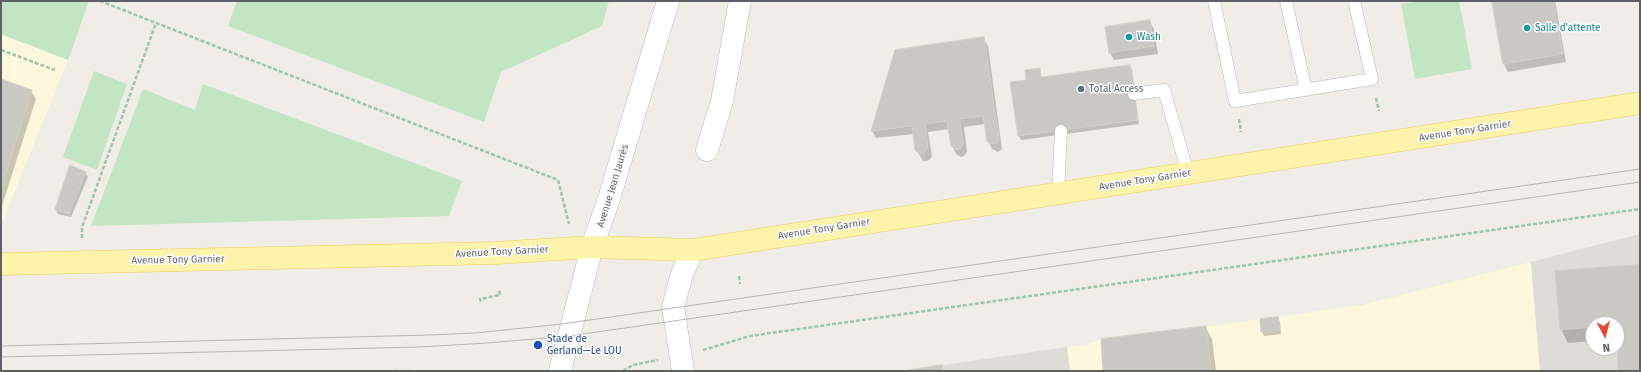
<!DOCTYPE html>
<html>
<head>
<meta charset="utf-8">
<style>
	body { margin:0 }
	#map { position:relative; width:1641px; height:372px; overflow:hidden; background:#efede5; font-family:"Fira Sans",sans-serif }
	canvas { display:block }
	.frame { position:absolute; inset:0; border:2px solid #5d6065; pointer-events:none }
	.north { position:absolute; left:1585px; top:316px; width:40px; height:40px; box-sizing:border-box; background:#fff; border:1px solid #bebfc1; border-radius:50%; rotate:173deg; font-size:11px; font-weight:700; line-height:16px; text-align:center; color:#5d6065 }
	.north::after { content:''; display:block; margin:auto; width:14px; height:18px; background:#e64834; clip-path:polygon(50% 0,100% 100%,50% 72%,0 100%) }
</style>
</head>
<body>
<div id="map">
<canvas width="1641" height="372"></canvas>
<div class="frame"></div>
<div class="north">N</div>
</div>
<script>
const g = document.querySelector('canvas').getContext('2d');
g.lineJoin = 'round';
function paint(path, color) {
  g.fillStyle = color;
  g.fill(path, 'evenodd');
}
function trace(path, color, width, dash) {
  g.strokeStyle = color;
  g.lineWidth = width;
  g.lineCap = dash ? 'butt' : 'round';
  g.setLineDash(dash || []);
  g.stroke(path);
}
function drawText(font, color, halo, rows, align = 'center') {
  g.font = font + ' "Fira Sans",sans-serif';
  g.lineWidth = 3;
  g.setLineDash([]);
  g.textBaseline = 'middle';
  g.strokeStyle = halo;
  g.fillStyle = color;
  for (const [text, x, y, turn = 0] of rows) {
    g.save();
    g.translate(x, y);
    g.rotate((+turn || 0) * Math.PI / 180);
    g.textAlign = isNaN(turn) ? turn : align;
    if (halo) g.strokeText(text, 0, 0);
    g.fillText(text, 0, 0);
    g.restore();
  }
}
paint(new Path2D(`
	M 1,35 L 68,60 L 1,225 Z
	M 1531,262 L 1540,371 L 1070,371 L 1067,347 L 1085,345 L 1101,339 L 1219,325 L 1362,305 Z`), '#fdf7dc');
paint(new Path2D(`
	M 1640,234 L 1640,371 L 1540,371 L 1531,262 ZM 1593,324 L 1617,324 L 1617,348 L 1593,348 Z
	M 1067,347 L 1070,371 L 903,371 Z`), '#dedcd7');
paint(new Path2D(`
	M 1,1 L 89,1 L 68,60 L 1,34 Z
	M 237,1 L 609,1 L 602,26 L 501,72 L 484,122 L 228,26 Z
	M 1422,1 L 1459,1 L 1472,69 L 1415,79 L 1401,4 Z
	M 94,71 L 127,84 L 97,170 L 63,157 Z
	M 203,84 L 462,181 L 449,216 L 91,226 L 143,89 L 195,110 Z`), '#c2e6c3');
paint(new Path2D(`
	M 1493,1 L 1555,1 L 1566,62 L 1508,72 L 1504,64 Z
	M 1149,21 L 1154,29 L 1158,54 L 1114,60 L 1110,53 Z
	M 983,38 L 988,46 L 1002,149 L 998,152 L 992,149 L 988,141 L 985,124 L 964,127 L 967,152 L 964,156 L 961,157 L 956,154 L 952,146 L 950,129 L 928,132 L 932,156 L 930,159 L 927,161 L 923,161 L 916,149 L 914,134 L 876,138 L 872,131 L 896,51 Z
	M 1130,66 L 1132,70 L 1139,124 L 1021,140 L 1019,136 L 1011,83 L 1028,80 L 1039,69 L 1042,78 Z
	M 1,80 L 31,91 L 36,99 L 1,209 Z
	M 85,173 L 88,177 L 71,217 L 58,214 L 56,210 Z
	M 1640,266 L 1640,371 L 1619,371 L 1617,324 L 1593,324 L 1593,341 L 1568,343 L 1561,329 Z
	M 1278,318 L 1280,322 L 1281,334 L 1264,336 L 1262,332 L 1261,320 Z
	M 1206,328 L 1212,339 L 1216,371 L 1104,371 Z`), '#0003');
const building = new Path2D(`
	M 1492,1 L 1553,1 L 1563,54 L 1503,64 Z
	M 1150,20 L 1154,46 L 1109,53 L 1105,27 Z
	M 984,37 L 999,139 L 996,143 L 991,144 L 987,141 L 983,116 L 960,119 L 963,144 L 960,149 L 955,149 L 951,146 L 947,121 L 925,124 L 928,147 L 926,151 L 923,154 L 918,153 L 915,150 L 912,126 L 871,131 L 895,50 Z
	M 1130,65 L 1138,120 L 1018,136 L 1010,82 L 1026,80 L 1025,70 L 1040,68 L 1041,77 Z
	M 1,79 L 32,90 L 1,189 Z
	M 70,165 L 86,172 L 69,214 L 55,210 Z
	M 1640,265 L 1640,371 L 1618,371 L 1617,324 L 1593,324 L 1593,327 L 1560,330 L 1555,271 Z
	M 1278,317 L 1280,330 L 1261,332 L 1260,319 Z
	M 1206,326 L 1211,371 L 1103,371 L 1101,339 Z
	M 942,365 L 942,371 L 903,371 Z`);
paint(building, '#cac8c2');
trace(building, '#d4cfc3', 1);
const lane = new Path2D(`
	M 1214,1 L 1235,101 L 1372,79 L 1354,1
	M 1286,1 L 1306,90
	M 1134,94 L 1164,90 L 1188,173
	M 1058,194 L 1061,131`);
const street = new Path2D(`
	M 707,150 L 722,101 L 740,1
	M 592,247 L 609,199 L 668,1
	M 683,371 L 673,307 L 682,274 L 693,250`);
const secondary = new Path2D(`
	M 560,371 L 592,247`);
const primary = new Path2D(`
	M 1,264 L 495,253 L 592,247 L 693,250 L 1640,103`);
trace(lane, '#b5b7bc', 13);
trace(street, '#b5b7bc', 23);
trace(secondary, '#b6b9bf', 23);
trace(primary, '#efcc5e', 23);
trace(new Path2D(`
	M 100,1 L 558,180 L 569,224
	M 1,50 L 55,70
	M 1376,98 L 1379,111
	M 1239,119 L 1241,132
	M 82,238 L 82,227 L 156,23
	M 739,276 L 740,284
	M 481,302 L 480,299 L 500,295 L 499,290
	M 703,350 L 750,336 L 1640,209
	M 394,371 L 411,371
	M 623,371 L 633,365 L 658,360`), '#9bc7a9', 2.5, [4, 2]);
trace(lane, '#fff', 12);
trace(street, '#fff', 22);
trace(secondary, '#fff', 22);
trace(primary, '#fef3ab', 22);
trace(new Path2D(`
	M 1,346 L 429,335 L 475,333 L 562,324 L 1640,169
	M 1,357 L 419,347 L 487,343 L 569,336 L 1640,182`), '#b4b4b5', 1);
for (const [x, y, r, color] of [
	[1527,28,4,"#0f9aa8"],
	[1129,37,4,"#0f9aa8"],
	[1081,89,4,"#5c6f8a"],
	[538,345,5,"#1a4fb4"]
]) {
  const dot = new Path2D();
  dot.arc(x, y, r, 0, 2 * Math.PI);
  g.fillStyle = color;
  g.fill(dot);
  trace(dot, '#fff', 1.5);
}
drawText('10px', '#0d838f', '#fff', [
	["Salle d'attente",1535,28],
	["Wash",1137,37]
], 'left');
drawText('10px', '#4e5e75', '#fff', [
	["Total Access",1089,89]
], 'left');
drawText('10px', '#5d6065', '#fff', [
	["Avenue Tony Garnier",1465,131,-9],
	["Avenue Tony Garnier",1145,180,-9],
	["Avenue Jean Jaurès",613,186,-73],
	["Avenue Tony Garnier",824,229,-9],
	["Avenue Tony Garnier",502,252,-3],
	["Avenue Tony Garnier",178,260,-1]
]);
drawText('10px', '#164399', '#fff', [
	["Stade de",547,339],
	["Gerland—Le LOU",547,351]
], 'left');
</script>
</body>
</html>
